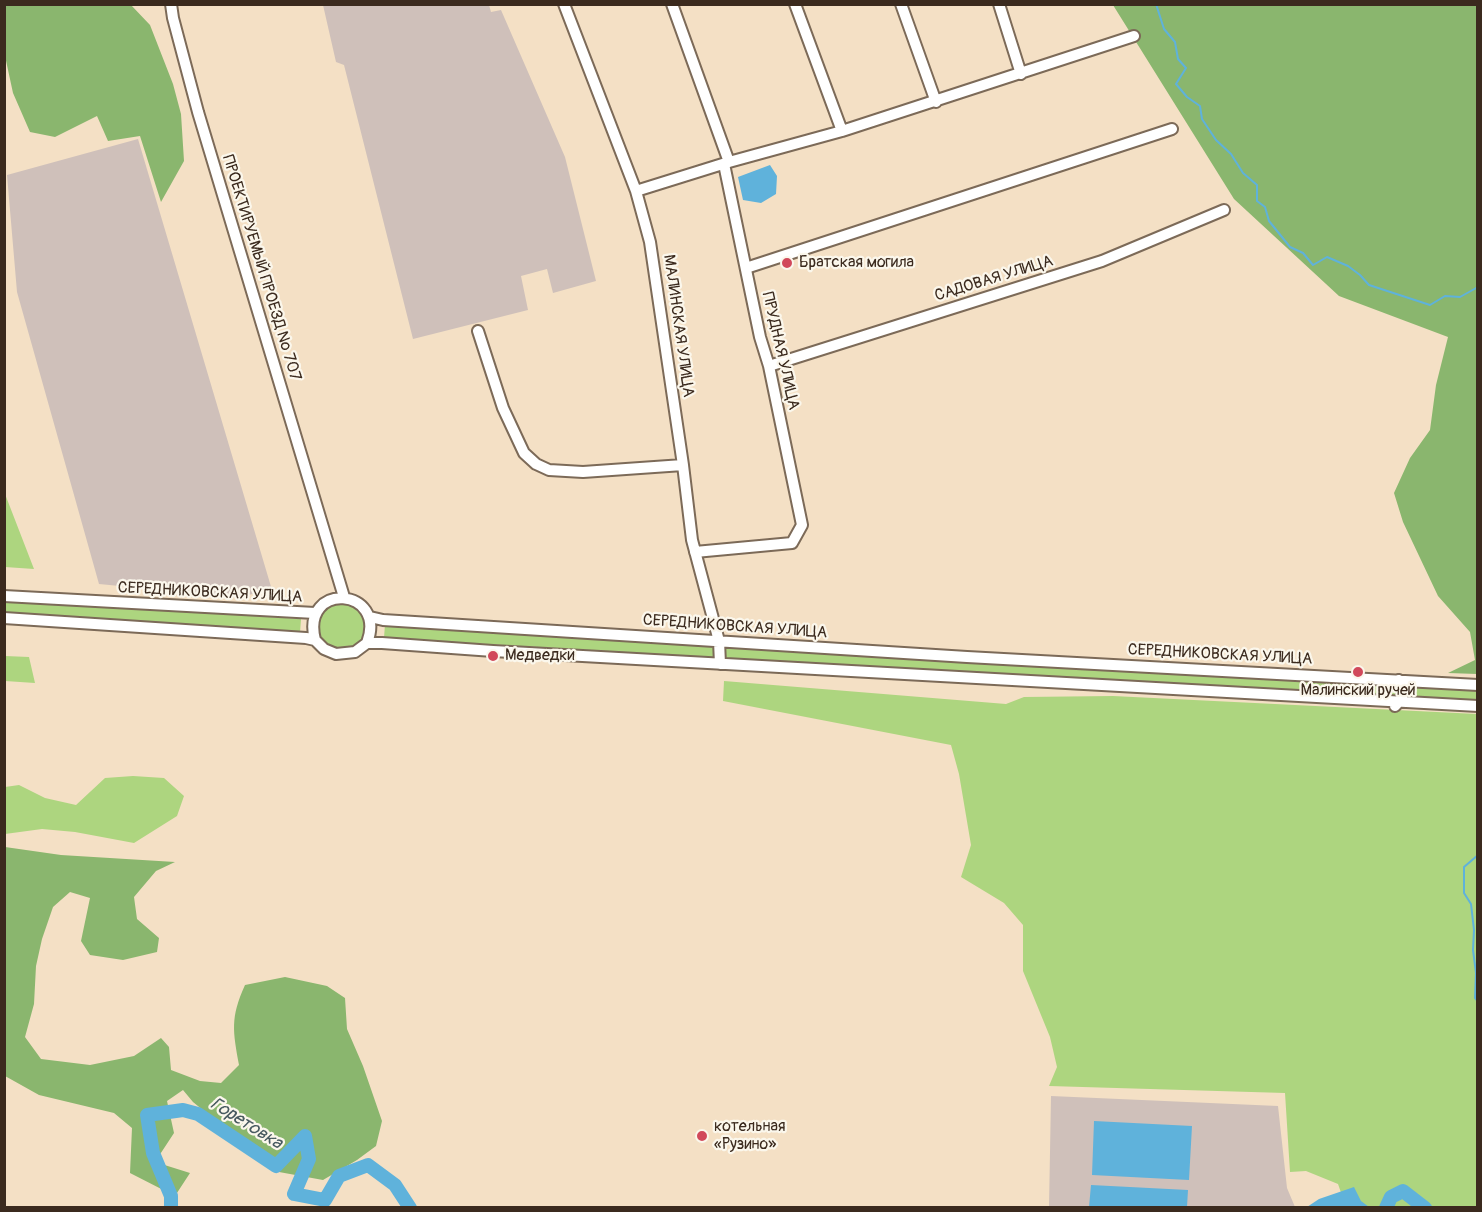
<!DOCTYPE html>
<html>
<head>
<meta charset="utf-8">
<style>
	body { margin:0 }
	#map { position:relative; width:1482px; height:1212px; overflow:hidden; background:#f4e0c5; font-family:Pangolin,sans-serif }
	canvas { display:block }
	.frame { position:absolute; inset:0; border:6px solid #3b2a1e; pointer-events:none }
</style>
</head>
<body>
<div id="map">
<canvas width="1482" height="1212"></canvas>
<div class="frame"></div>
</div>
<script>
const g = document.querySelector('canvas').getContext('2d');
g.lineJoin = 'round';
function paint(path, color) {
  g.fillStyle = color;
  g.fill(path, 'evenodd');
}
function trace(path, color, width, dash) {
  g.strokeStyle = color;
  g.lineWidth = width;
  g.lineCap = dash ? 'butt' : 'round';
  g.setLineDash(dash || []);
  g.stroke(path);
}
function drawText(font, color, halo, rows, align = 'center') {
  g.font = font + ' Pangolin,sans-serif';
  g.lineWidth = 4.5;
  g.setLineDash([]);
  g.textBaseline = 'middle';
  g.strokeStyle = halo;
  g.fillStyle = color;
  for (const [text, x, y, turn = 0] of rows) {
    g.save();
    g.translate(x, y);
    g.rotate((+turn || 0) * Math.PI / 180);
    g.textAlign = isNaN(turn) ? turn : align;
    if (halo) g.strokeText(text, 0, 0);
    g.fillText(text, 0, 0);
    g.restore();
  }
}
paint(new Path2D(`
	M 489,5 L 491,12 L 501,10 L 565,157 L 596,281 L 553,293 L 547,269 L 521,276 L 528,310 L 413,339 L 344,65 L 336,62 L 323,5 Z
	M 138,139 L 272,590 L 248,595 L 244,598 L 99,584 L 17,292 L 7,175 Z
	M 1051,1096 L 1278,1106 L 1287,1188 L 1295,1207 L 1049,1208 Z`), '#cfc0ba');
paint(new Path2D(`
	M 5,494 L 34,569 L 5,567 Z
	M 4,600 L 301,619 L 300,633 L 5,614 Z
	M 348,601 L 366,617 L 363,641 L 346,652 L 322,644 L 316,630 L 325,607 Z
	M 385,624 L 1477,688 L 1477,702 L 384,638 Z
	M 5,656 L 29,657 L 35,683 L 5,681 Z
	M 724,681 L 1006,704 L 1024,697 L 1113,696 L 1477,714 L 1477,1207 L 1346,1207 L 1338,1184 L 1306,1171 L 1290,1172 L 1285,1093 L 1049,1086 L 1057,1067 L 1050,1037 L 1023,971 L 1023,925 L 1004,903 L 961,877 L 971,845 L 959,774 L 951,745 L 723,701 Z
	M 133,776 L 164,778 L 184,796 L 177,816 L 134,843 L 75,832 L 42,829 L 5,834 L 5,787 L 19,785 L 45,798 L 76,805 L 105,778 Z`), '#add57f');
paint(new Path2D(`
	M 4,5 L 131,5 L 150,25 L 173,84 L 181,114 L 184,161 L 161,202 L 140,136 L 108,141 L 97,116 L 55,137 L 30,132 L 13,93 L 5,56 Z
	M 1113,5 L 1477,5 L 1477,674 L 1448,673 L 1475,660 L 1470,632 L 1438,596 L 1403,522 L 1394,493 L 1410,458 L 1430,430 L 1436,385 L 1448,337 L 1339,296 L 1234,199 Z
	M 5,847 L 61,855 L 175,862 L 156,871 L 134,897 L 137,919 L 159,938 L 157,952 L 123,960 L 90,955 L 81,941 L 90,898 L 70,892 L 53,907 L 42,939 L 36,966 L 34,1004 L 25,1037 L 41,1059 L 90,1065 L 134,1056 L 161,1038 L 169,1047 L 171,1070 L 200,1081 L 221,1083 L 239,1065 C 233,1031 230,1018 245,985 L 285,977 L 327,986 L 345,998 L 347,1029 L 363,1066 L 382,1121 L 376,1146 L 357,1160 L 323,1180 L 279,1172 L 193,1102 L 183,1090 L 167,1101 L 174,1133 L 155,1162 L 190,1173 L 175,1196 L 130,1173 L 132,1128 L 114,1113 L 39,1095 L 5,1076 Z`), '#8ab66e');
paint(new Path2D(`
	M 770,165 L 777,176 L 776,194 L 761,203 L 743,200 L 738,177 Z
	M 1094,1121 L 1192,1126 L 1189,1180 L 1092,1175 Z
	M 1091,1185 L 1188,1190 L 1187,1207 L 1089,1207 Z
	M 1354,1187 L 1361,1201 L 1369,1207 L 1307,1207 L 1319,1199 Z`), '#5fb2db');
trace(new Path2D(`
	M 1156,4 L 1164,29 L 1175,42 L 1178,59 L 1186,68 L 1176,84 L 1187,97 L 1200,106 L 1202,119 L 1216,140 L 1231,154 L 1243,173 L 1257,185 L 1257,201 L 1265,207 L 1269,221 L 1290,247 L 1303,253 L 1313,265 L 1327,257 L 1348,266 L 1360,275 L 1369,285 L 1430,305 L 1445,296 L 1460,297 L 1478,287
	M 1478,855 L 1464,867 L 1464,893 L 1471,904 L 1474,930 L 1473,950 L 1476,973 L 1475,998 L 1478,1002`), '#5fb2db', 2);
trace(new Path2D(`
	M 171,1208 L 171,1196 L 153,1153 L 147,1115 L 183,1110 L 198,1114 L 276,1166 L 305,1136 L 309,1159 L 294,1194 L 325,1200 L 339,1176 L 368,1165 L 395,1185 L 410,1208
	M 1386,1208 L 1391,1197 L 1403,1191 L 1425,1208`), '#5fb2db', 14);
const minor = new Path2D(`
	M 171,4 L 173,18 L 198,112 L 344,597
	M 564,4 L 636,191 L 650,242 L 683,465 L 692,540 L 719,641 L 720,664
	M 672,4 L 729,162
	M 795,4 L 842,131
	M 901,4 L 936,102
	M 999,4 L 1021,74
	M 636,191 L 729,162 L 842,131 L 1134,36
	M 746,268 L 1172,129
	M 478,331 L 503,408 L 524,453 L 536,464 L 549,470 L 583,472 L 683,465
	M 769,366 L 1102,261 L 1224,210
	M 695,552 L 792,543 L 802,525 L 769,366 L 760,337 L 724,164
	M 4,596 L 315,613
	M 370,617 L 383,620 L 967,657 L 1478,685
	M 4,618 L 306,638 L 315,640 L 324,649 L 336,654 L 355,652 L 367,643 L 382,643 L 493,651 L 1478,706
	M 315,640 C 300,581 388,587 367,643
	M 1395,706 C 1404,698 1405,691 1399,680`);
trace(minor, '#7c6a58', 14);
trace(minor, '#fff', 10);
for (const [x, y, r, color] of [
	[787,263,6,"#d1495b"],
	[493,656,6,"#d1495b"],
	[1358,672,6,"#d1495b"],
	[702,1136,6,"#d1495b"]
]) {
  const dot = new Path2D();
  dot.arc(x, y, r, 0, 2 * Math.PI);
  g.fillStyle = color;
  g.fill(dot);
  trace(dot, '#fbf7ec', 2);
}
drawText('16px', '#3b2a1e', '#fbf7ec', [
	["Братская могила",799,263],
	["Медведки",505,656],
	["Малинский ручей",1358,691,"center"],
	["котельная",714,1127],
	["«Рузино»",714,1145]
], 'left');
drawText('16px', '#3b2a1e', '#fbf7ec', [
	["ПРОЕКТИРУЕМЫЙ ПРОЕЗД № 707",261,268,73],
	["САДОВАЯ УЛИЦА",994,279,-17],
	["МАЛИНСКАЯ УЛИЦА",678,326,82],
	["ПРУДНАЯ УЛИЦА",780,351,77],
	["СЕРЕДНИКОВСКАЯ УЛИЦА",210,593,3],
	["СЕРЕДНИКОВСКАЯ УЛИЦА",735,627,4],
	["СЕРЕДНИКОВСКАЯ УЛИЦА",1220,655,3]
]);
drawText('italic 18px', '#485a60', '#fbf7ec', [
	["Горетовка",246,1124,32]
]);
</script>
</body>
</html>
